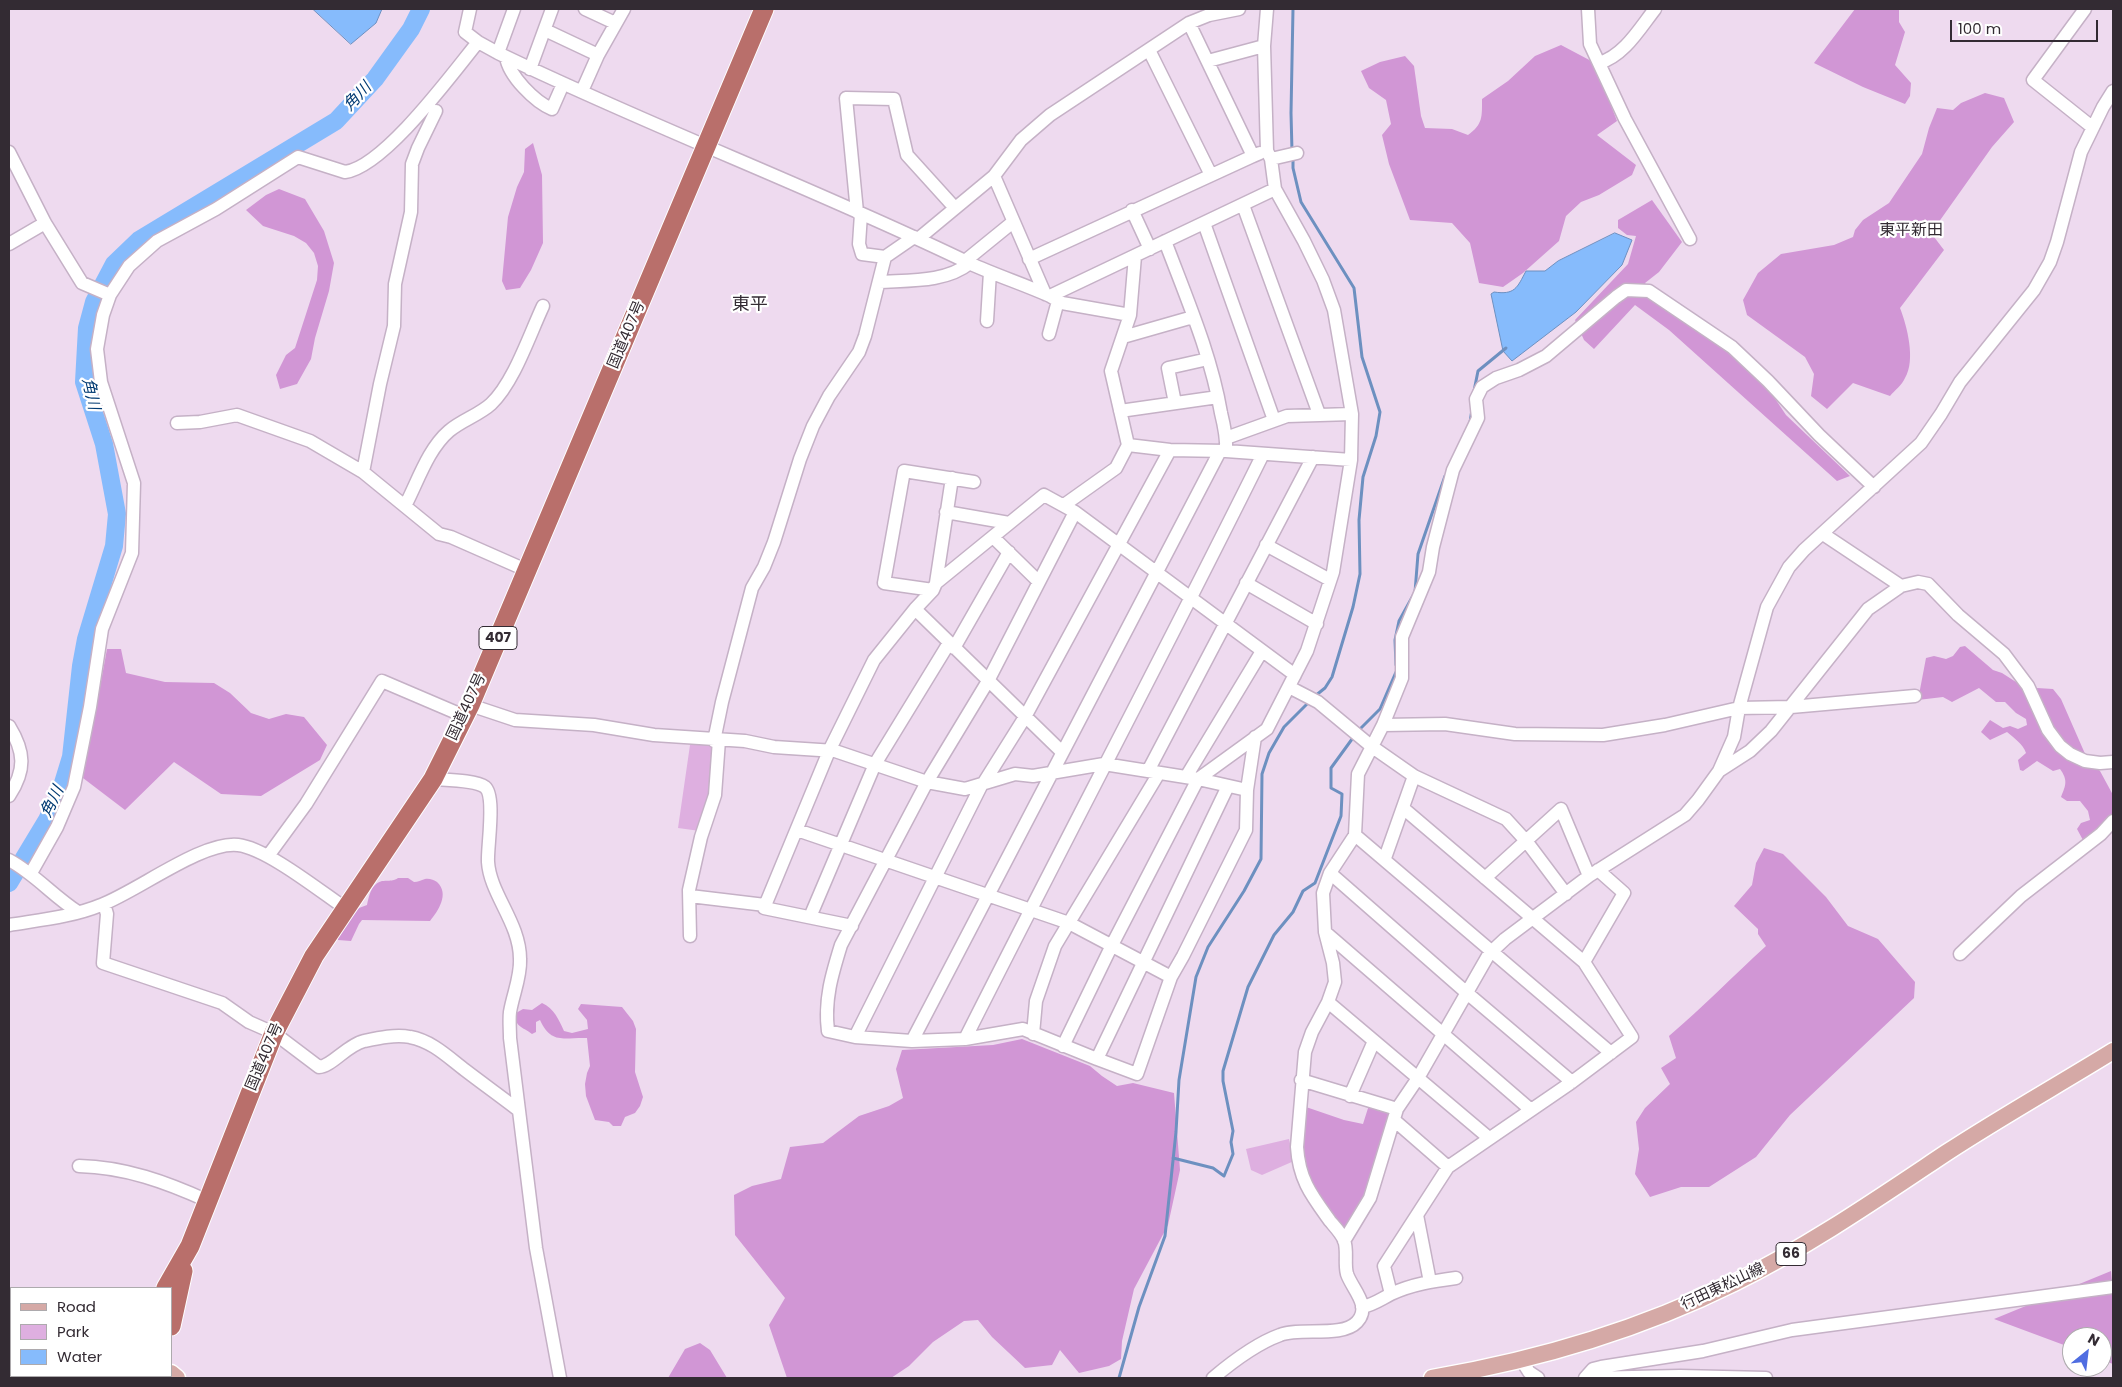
<!DOCTYPE html>
<html>
<head>
<meta charset="utf-8">
<style>
	body { margin:0 }
	#map { position:relative; width:2122px; height:1387px; overflow:hidden; background:#eedaef; font-family:Poppins,sans-serif }
	canvas { display:block }
	.frame { position:absolute; inset:0; border:10px solid #332b33; pointer-events:none }
	.legend { position:absolute; left:10px; top:1287px; width:162px; height:90px; box-sizing:border-box; background:#fff; border:1px solid #adaaad; margin:0; padding:6px 9px; list-style:none; font-size:15px; color:#332b33 }
	.legend li { display:flex; align-items:center; gap:10px; height:25px }
	.legend b { width:25px; border:1px solid #adaaad }
	.north { position:absolute; left:2062px; top:1327px; width:50px; height:50px; box-sizing:border-box; background:#fff; border:1px solid #adaaad; border-radius:50%; rotate:29deg; font-size:14px; font-weight:700; line-height:20px; text-align:center; color:#332b33 }
	.north::after { content:''; display:block; margin:auto; width:18px; height:22px; background:#4f6de1; clip-path:polygon(50% 0,100% 100%,50% 72%,0 100%) }
	.scale { position:absolute; left:1950px; top:20px; width:148px; height:22px; box-sizing:border-box; border:2px solid #332b33; border-top:0; padding-left:6px; font-size:15px; line-height:18px; white-space:nowrap; color:#332b33; -webkit-text-stroke:4px #fff; paint-order:stroke }
</style>
</head>
<body>
<div id="map">
<canvas width="2122" height="1387"></canvas>
<div class="frame"></div>
<ul class="legend">
<li><b style="height:6px;background:#d5a9a6"></b>Road</li>
<li><b style="height:14px;background:#deafe0"></b>Park</li>
<li><b style="height:14px;background:#86bbfc"></b>Water</li>
</ul>
<div class="north">N</div>
<div class="scale">100 m</div>
</div>
<script>
const g = document.querySelector('canvas').getContext('2d');
g.lineJoin = 'round';
function paint(path, color) {
  g.fillStyle = color;
  g.fill(path, 'evenodd');
}
function trace(path, color, width, dash) {
  g.strokeStyle = color;
  g.lineWidth = width;
  g.lineCap = dash ? 'butt' : 'round';
  g.setLineDash(dash || []);
  g.stroke(path);
}
function drawText(font, color, halo, rows, align = 'center') {
  g.font = font + ' Poppins,"Noto Sans JP",sans-serif';
  g.lineWidth = 4.5;
  g.setLineDash([]);
  g.textBaseline = 'middle';
  g.strokeStyle = halo;
  g.fillStyle = color;
  for (const [text, x, y, turn = 0] of rows) {
    g.save();
    g.translate(x, y);
    g.rotate((+turn || 0) * Math.PI / 180);
    g.textAlign = isNaN(turn) ? turn : align;
    if (halo) g.strokeText(text, 0, 0);
    g.fillText(text, 0, 0);
    g.restore();
  }
}
paint(new Path2D(`
	M 690,745 L 714,745 L 708,796 L 700,831 L 678,828 Z
	M 1289,1139 L 1294,1161 L 1262,1175 L 1251,1170 L 1246,1149 Z`), '#deafe0');
paint(new Path2D(`
	M 1855,9 L 1899,9 L 1899,22 L 1905,32 L 1895,65 L 1911,83 L 1910,96 L 1905,104 L 1863,87 L 1814,63 Z
	M 1561,45 L 1595,63 L 1617,121 L 1597,135 L 1636,165 L 1632,175 L 1599,195 L 1581,202 L 1566,216 L 1559,241 L 1523,273 L 1503,287 L 1479,283 L 1470,243 L 1452,223 L 1410,220 L 1389,164 L 1382,135 L 1391,124 L 1386,100 L 1369,88 L 1361,71 L 1380,62 L 1405,56 L 1414,66 L 1421,116 L 1425,128 L 1452,129 L 1468,135 C 1483,124 1482,117 1482,99 L 1508,81 L 1535,56 Z
	M 1985,93 L 2004,98 L 2014,122 L 1992,147 L 1931,233 L 1944,250 L 1900,308 C 1907,326 1916,360 1905,378 C 1902,385 1895,390 1890,396 L 1853,383 L 1827,409 L 1811,396 L 1814,374 L 1805,357 L 1747,315 L 1743,300 L 1758,273 L 1781,254 L 1834,245 L 1853,237 L 1855,230 L 1863,220 L 1889,203 L 1922,154 L 1929,128 L 1937,108 L 1953,110 L 1961,103 Z
	M 533,143 L 542,175 L 543,243 L 531,270 L 520,288 L 506,290 L 502,281 L 508,217 L 517,187 L 524,172 L 525,149 Z
	M 279,189 L 305,199 L 324,231 L 334,263 L 329,291 L 315,338 L 311,359 L 297,384 L 280,389 L 276,375 L 286,355 L 295,348 L 317,280 L 318,266 L 314,253 L 306,243 L 294,236 L 263,226 L 246,210 L 266,195 Z
	M 1652,200 L 1682,242 L 1659,272 L 1645,283 L 1658,303 L 1692,324 L 1734,357 L 1770,391 L 1786,415 L 1850,476 L 1837,481 L 1669,330 L 1635,305 L 1594,349 L 1584,340 L 1575,320 L 1628,264 L 1636,236 L 1627,235 L 1618,228 L 1618,220 Z
	M 1965,646 L 1993,670 L 2002,673 L 2030,691 L 2037,688 L 2053,689 L 2061,699 L 2086,756 L 2100,771 L 2113,795 L 2113,817 L 2084,842 L 2077,829 L 2081,823 L 2090,820 L 2088,811 L 2080,801 L 2067,801 L 2061,797 C 2066,785 2068,780 2060,769 L 2053,771 L 2037,761 L 2023,771 L 2020,770 L 2018,760 L 2026,753 C 2023,744 2014,738 2007,732 L 1990,740 L 1981,732 L 1990,720 L 2003,728 L 2010,726 L 2018,729 L 2027,725 L 2026,719 L 2016,713 L 2005,702 L 1996,702 L 1979,688 L 1952,702 L 1943,697 L 1918,700 L 1926,658 L 1934,656 L 1946,659 L 1953,656 L 1960,647 Z
	M 107,649 L 121,649 L 126,673 L 165,682 L 214,683 L 230,693 L 251,713 L 269,719 L 286,714 L 304,717 L 327,745 L 320,760 L 261,796 L 221,794 L 174,762 L 125,810 L 83,778 Z
	M 1764,848 L 1783,854 L 1826,897 L 1848,926 L 1878,939 L 1915,982 L 1914,998 L 1790,1115 L 1756,1157 L 1709,1187 L 1681,1187 L 1650,1197 L 1635,1174 L 1639,1149 L 1636,1122 L 1645,1108 L 1670,1084 L 1661,1068 L 1676,1058 L 1669,1036 C 1703,1007 1733,976 1766,946 L 1758,934 L 1758,929 L 1734,906 L 1752,885 L 1756,863 Z
	M 398,878 L 408,878 L 414,882 C 418,882 421,880 425,879 C 429,878 434,880 437,882 C 450,894 438,911 430,921 L 362,920 L 359,924 L 351,941 L 338,940 L 338,937 L 347,922 L 359,908 L 367,905 C 369,896 371,884 382,881 C 389,880 392,882 398,878 Z
	M 542,1003 C 554,1008 559,1020 564,1031 L 572,1033 L 588,1029 L 587,1020 L 578,1009 L 581,1004 L 622,1007 L 633,1021 L 636,1029 L 635,1072 L 643,1097 L 640,1106 L 635,1113 L 625,1117 L 621,1126 L 613,1126 L 609,1122 L 595,1120 L 586,1096 L 585,1084 L 587,1073 L 590,1066 L 587,1038 C 565,1037 551,1045 540,1020 L 536,1022 L 536,1032 L 532,1034 C 523,1027 513,1026 516,1013 L 523,1009 L 532,1010 Z
	M 1022,1039 L 1090,1066 L 1102,1076 L 1117,1086 L 1133,1083 L 1174,1093 L 1180,1170 L 1168,1225 L 1134,1289 L 1122,1341 L 1121,1359 L 1109,1366 L 1079,1373 L 1060,1350 L 1052,1365 L 1025,1368 L 992,1337 L 978,1320 L 964,1321 L 933,1342 L 909,1366 L 891,1378 L 787,1378 L 769,1325 L 785,1298 L 735,1235 L 734,1195 L 752,1186 L 781,1179 L 790,1147 L 823,1143 L 859,1116 L 889,1106 L 903,1098 L 896,1069 L 902,1050 L 993,1045 Z
	M 1369,1105 L 1390,1113 L 1368,1193 L 1344,1231 L 1339,1226 L 1308,1177 L 1301,1150 L 1306,1107 L 1344,1120 L 1363,1124 Z
	M 2111,1271 L 2113,1294 L 2113,1364 L 2102,1360 L 2102,1337 L 2072,1337 L 2072,1348 L 1994,1319 Z
	M 700,1343 L 710,1350 L 727,1378 L 668,1378 L 685,1349 Z`), '#d196d5');
const water = new Path2D(`
	M 313,9 L 382,9 L 376,23 L 351,44 Z
	M 1615,233 L 1632,240 L 1622,265 L 1576,312 L 1512,361 L 1503,351 L 1491,294 L 1494,292 C 1515,295 1517,288 1526,271 L 1545,271 L 1558,261 Z`);
paint(water, '#86bbfc');
trace(water, '#6d90c0', 1);
trace(new Path2D(`
	M 1292,151 L 1291,113 L 1293,9
	M 1293,157 L 1293,168 L 1301,202 L 1354,288 L 1362,357 L 1380,412 L 1376,436 L 1363,477 L 1359,520 L 1360,574 L 1353,607 L 1332,677 L 1325,688 L 1315,696
	M 1474,391 L 1478,371 L 1506,348
	M 1470,423 L 1472,409
	M 1396,665 L 1395,640 L 1399,621 L 1415,592 L 1418,554 L 1445,476
	M 1359,730 L 1380,709 L 1396,672
	M 1173,1158 L 1213,1168 L 1224,1176 L 1233,1154 L 1231,1142 L 1233,1131 L 1223,1081 L 1223,1071 L 1248,987 L 1274,935 L 1293,912 L 1303,891 L 1315,883 L 1341,816 L 1342,794 L 1331,788 L 1331,768 L 1355,735
	M 1119,1378 L 1139,1307 L 1165,1236 L 1176,1132 L 1179,1080 L 1196,977 L 1208,947 L 1244,891 L 1261,859 L 1262,774 L 1269,753 L 1284,727 L 1309,702`), '#6d90c0', 3);
trace(new Path2D(`
	M 9,883 L 47,820 L 60,793 L 71,757 L 81,666 L 86,639 L 114,546 L 117,514 L 104,444 L 84,382 L 87,328 L 94,302 L 114,264 L 139,240 L 336,121 L 375,79 L 411,29 L 421,9
	M 9,1375 L 10,1378`), '#86bbfc', 18);
const minor = new Path2D(`
	M 470,9 L 465,32 L 478,42 L 498,53 C 653,128 814,188 969,263 C 995,275 1023,284 1050,296 L 1275,189
	M 585,9 L 615,23
	M 1588,9 L 1590,44 L 1625,119 L 1690,239
	M 2085,9 L 2033,80 L 2092,127
	M 1189,23 L 1253,156 L 1260,153
	M 545,30 L 598,55
	M 1149,50 L 1211,175
	M 498,53 L 514,9
	M 506,57 C 509,76 535,102 552,109 L 563,84
	M 1208,61 L 1264,46
	M 1599,63 C 1624,56 1640,28 1655,9
	M 530,69 L 552,9
	M 582,91 L 598,55 L 624,9
	M 9,152 L 45,223 L 82,283 L 110,295
	M 1271,159 L 1297,153
	M 994,176 L 1045,294
	M 1243,205 L 1319,414
	M 1132,210 L 1150,249
	M 857,212 L 846,98 L 894,99 L 907,155 L 955,208
	M 861,214 L 859,244 L 862,254 L 885,257
	M 1204,223 L 1274,420
	M 918,239 L 994,176 L 1021,140 L 1050,115 L 1189,23 L 1209,15 L 1239,9
	M 1165,241 C 1186,297 1211,354 1221,413 C 1224,425 1227,438 1226,451
	M 9,244 L 45,223
	M 1029,259 L 1253,156
	M 965,261 L 1013,222
	M 879,282 C 908,280 945,283 970,263
	M 1050,296 L 1062,303 L 1130,315
	M 987,321 L 990,272
	M 1049,334 L 1058,301
	M 1123,337 L 1193,317
	M 1175,403 L 1168,368 L 1208,359
	M 1120,411 L 1218,397
	M 177,423 L 200,422 L 237,415 L 310,441 L 363,472 L 439,534 L 451,537 L 526,570
	M 1226,438 L 1287,416 L 1352,414
	M 1128,445 L 1170,450 L 1226,451 L 1351,460
	M 363,472 L 380,384 L 394,326 L 395,284 L 411,212 L 412,164 L 418,148 L 436,111
	M 1064,505 L 1116,468 L 1128,445 L 1111,371 L 1130,315 L 1135,256
	M 405,506 C 418,481 428,449 449,431 C 462,420 479,415 491,404 C 514,382 529,336 543,306
	M 946,512 L 1009,523
	M 1075,512 L 988,681 L 927,782 L 841,945 C 832,974 824,1000 828,1031 L 855,1037 L 912,1041 L 965,1039 L 1023,1029 L 1097,1059 L 1228,786
	M 1823,534 L 1901,586
	M 993,537 L 1039,582
	M 1266,545 L 1330,580
	M 936,583 L 952,478
	M 1246,583 L 1317,624
	M 933,590 L 884,583 L 904,471 L 974,482
	M 915,609 L 1062,752
	M 954,648 L 1009,552
	M 1289,687 L 1318,702 L 1371,746 L 1414,776 L 1385,858
	M 470,705 L 515,720 L 594,725 L 654,735 L 745,741 L 774,747 L 835,751 L 927,782 L 965,789 L 1015,774 L 1033,776 L 1104,764 L 1198,779 L 1267,729 L 1307,651 L 1333,572 L 1351,460 L 1352,414 L 1334,310 L 1323,280 L 1304,241 L 1275,189 L 1271,159 L 1267,151 L 1264,46 L 1267,9
	M 1383,725 L 1445,724 L 1515,734 L 1603,735 L 1665,725 L 1739,708 L 1791,707 L 1915,696
	M 9,726 C 25,752 26,770 9,796
	M 714,741 L 722,702 L 752,588 L 764,567 L 774,542 L 800,459 L 813,426 L 829,396 L 859,352 L 865,336 L 885,257 L 914,237
	M 1148,771 L 1313,457
	M 1719,771 L 1750,751 L 1771,731 L 1868,609 L 1901,586 L 1918,582 L 1928,584 L 1958,615 L 2004,654 L 2028,686 L 2048,730 L 2060,746 L 2070,754 L 2085,761 L 2100,763 L 2113,762
	M 1414,776 L 1506,819 L 1527,842 L 1566,894
	M 1186,777 L 1262,651
	M 433,779 C 446,780 476,780 485,787 C 496,796 487,848 488,862 C 490,894 520,923 520,959 C 521,977 513,994 510,1012 C 509,1020 510,1030 510,1038 L 536,1248 L 560,1378
	M 983,784 L 1025,717 L 1170,450
	M 797,830 L 1069,923 L 1171,977
	M 1355,835 L 1358,774 L 1383,725 L 1402,678 L 1402,637 L 1429,572 L 1433,547 L 1453,470 L 1478,418 L 1476,399 L 1482,387 L 1496,378 L 1519,370 L 1546,356 L 1616,297 L 1626,290 L 1649,291 L 1732,347 L 1768,381 L 1819,435 L 1874,487
	M 268,856 L 306,804 L 382,681 L 464,716
	M 9,860 C 35,874 53,896 78,912
	M 31,873 L 57,827 L 74,787 L 90,707 L 102,629 L 132,553 L 134,483 L 101,382 L 97,349 L 103,315 L 110,295 L 129,266 L 157,241 L 216,209 L 298,157 L 345,172 C 384,167 452,74 478,42
	M 1330,873 L 1467,993 L 1572,1082
	M 1485,878 L 1561,809 L 1589,876
	M 690,896 L 765,905
	M 104,904 L 107,914 L 103,963 L 222,1003 L 249,1022 L 274,1033 L 319,1067 C 331,1067 347,1045 364,1041 C 378,1038 396,1034 410,1037 C 432,1041 448,1057 465,1070 C 482,1083 500,1096 517,1109
	M 810,917 L 875,764 L 949,643
	M 9,925 C 39,920 72,917 101,905 C 138,891 202,841 238,845 C 266,848 320,891 345,908
	M 852,926 L 764,908 L 829,751 L 874,660 L 915,609 L 933,590 L 936,583 L 1044,495 L 1075,512 L 1295,675
	M 1325,932 L 1531,1110
	M 690,936 L 689,890 L 701,837 L 715,795 L 719,740
	M 1960,954 L 2021,896 L 2101,834 L 2113,821
	M 1584,962 L 1624,893 L 1598,870
	M 1328,1002 L 1489,1138
	M 1033,1034 L 1036,1001 L 1055,946 L 1159,773
	M 855,1037 L 982,784
	M 965,1039 C 1063,844 1166,650 1263,454
	M 912,1041 L 1220,451
	M 1063,1046 L 1112,945 L 1198,779 L 1247,790
	M 1097,1059 L 1137,1074 L 1171,977 L 1183,956 L 1246,830 L 1247,790 L 1255,737
	M 1301,1080 L 1397,1109
	M 1350,1096 L 1374,1041
	M 1394,1120 L 1448,1167
	M 79,1166 C 125,1167 166,1182 208,1201
	M 1417,1215 L 1430,1282
	M 1344,1241 L 1370,1198 L 1397,1109 L 1418,1078 L 1489,954 L 1505,939 L 1589,876 L 1685,815 L 1698,800 L 1719,771 L 1734,737 L 1739,708 L 1767,607 L 1789,567 L 1804,550 L 1921,443 L 1941,414 L 1960,382 L 2034,290 L 2050,262 L 2057,242 L 2081,152 L 2103,107 L 2113,91
	M 1391,1294 L 1384,1266 L 1448,1167 L 1572,1082 L 1632,1037 L 1584,962 L 1403,808
	M 1362,1307 C 1373,1305 1381,1299 1391,1294 C 1412,1284 1434,1281 1456,1278
	M 1522,1361 L 1529,1372 L 1538,1378
	M 84,1376 L 86,1378
	M 1213,1378 C 1232,1362 1255,1344 1280,1335 C 1300,1327 1342,1338 1357,1322 C 1372,1306 1352,1289 1347,1274 C 1344,1263 1348,1250 1344,1240 C 1341,1233 1335,1227 1330,1221 C 1312,1196 1299,1180 1297,1147 L 1305,1052 L 1312,1032 L 1328,1002 L 1335,982 L 1333,963 L 1325,932 L 1323,893 L 1330,873 L 1355,835 L 1611,1053
	M 1585,1378 L 1593,1369 L 1601,1367 L 1703,1351 L 1792,1330 L 2113,1287
	M 1586,1378 L 1680,1376 L 1766,1378`);
const major = new Path2D(`
	M 171,1373 L 177,1378
	M 33,1378 L 38,1376
	M 1432,1378 C 1537,1360 1639,1330 1734,1283 C 1809,1246 1877,1199 1946,1153 C 2001,1117 2058,1085 2113,1051`);
const highway = new Path2D(`
	M 166,1288 L 190,1246 L 274,1033 L 314,956 L 433,779 L 470,705 L 764,9
	M 171,1326 L 183,1271
	M 161,1378 L 161,1376`);
trace(minor, '#c5b1c6', 15);
trace(major, '#fff', 19);
trace(highway, '#fff', 21);
trace(minor, '#fff', 12);
trace(major, '#d5a9a6', 16);
trace(highway, '#b96f6b', 19);
for (const [x, y, w] of [
	[498,638,38],
	[1791,1254,30]
]) {
  const box = new Path2D();
  box.roundRect(x - w / 2, y - 11.5, w, 23, 4);
  g.fillStyle = '#fff';
  g.fill(box);
  trace(box, '#332b33', 1);
}
drawText('bold 14px', '#332b33', null, [
	["407",498,638],
	["66",1791,1254]
]);
drawText('15px', '#332b33', '#fff', [
	["国道407号",627,335,-67],
	["国道407号",467,707,-65],
	["国道407号",265,1057,-67],
	["行田東松山線",1723,1287,-25]
]);
drawText('italic 16px', '#003a72', '#fff', [
	["角川",358,97,-47],
	["角川",90,394,77],
	["角川",53,802,-64]
]);
drawText('16px', '#332b33', '#fff', [
	["東平新田",1911,231]
]);
drawText('18px', '#332b33', '#fff', [
	["東平",750,305]
]);
</script>
</body>
</html>
